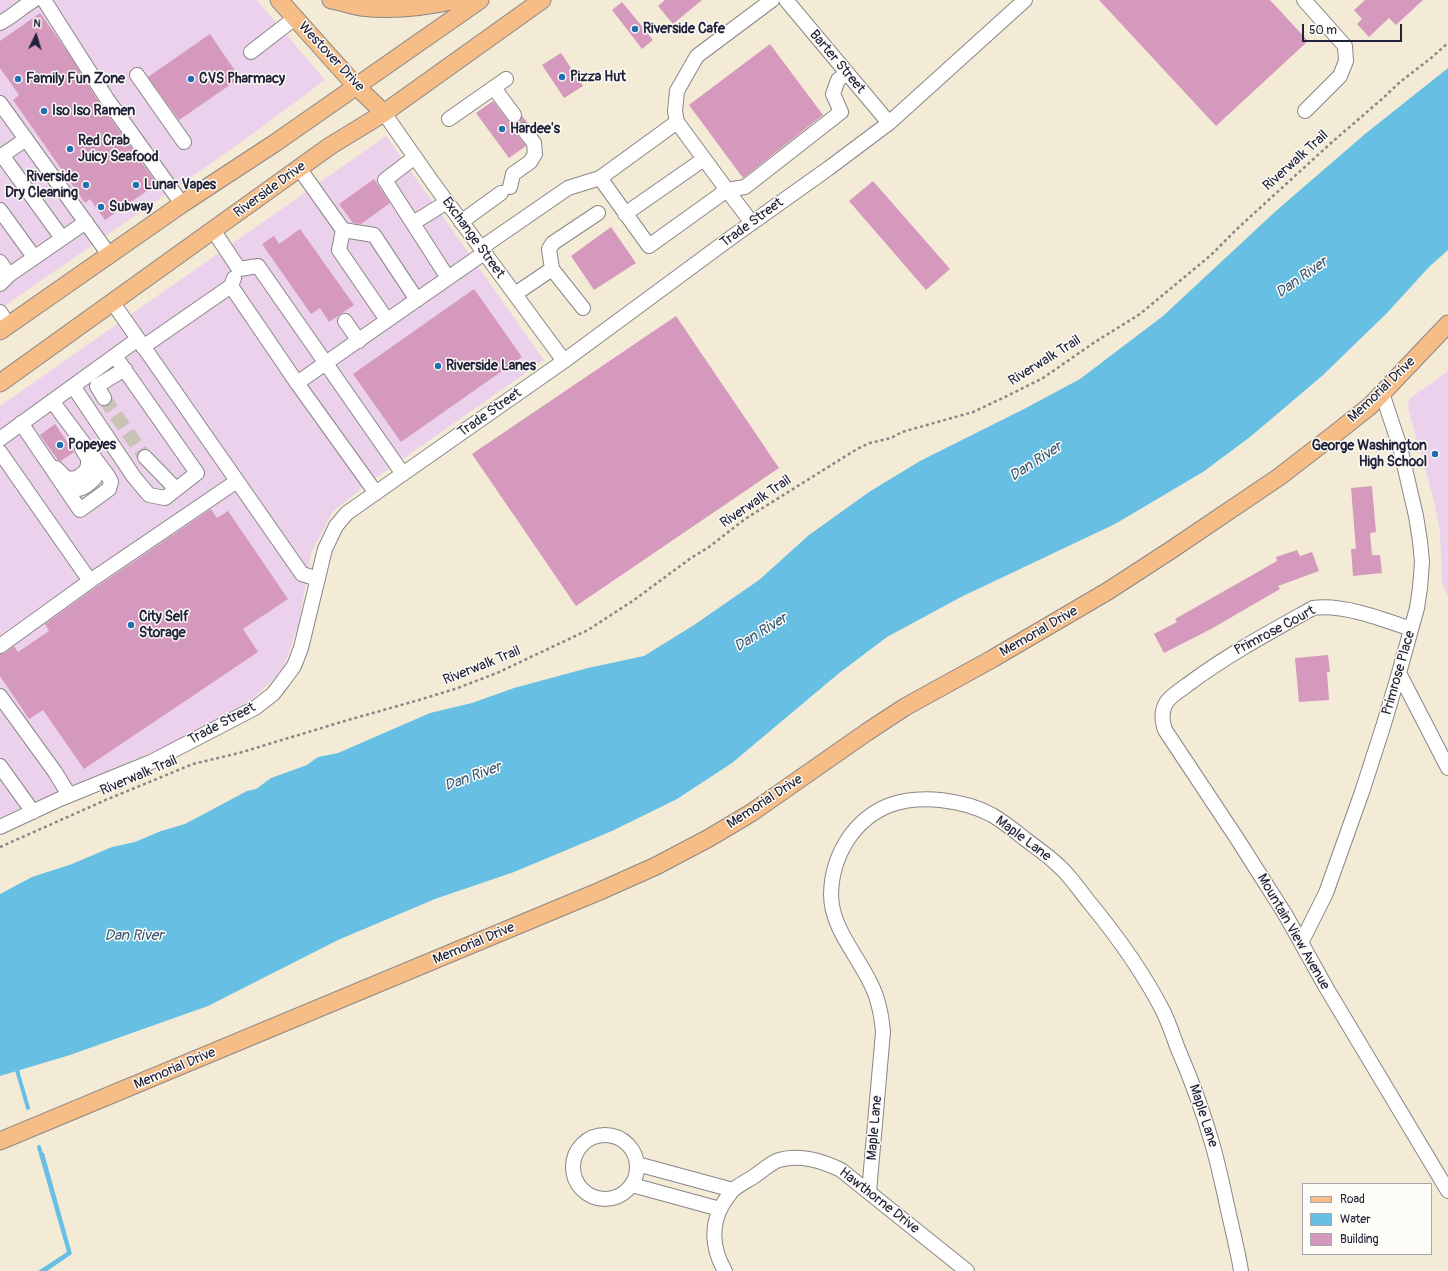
<!DOCTYPE html>
<html>
<head>
<meta charset="utf-8">
<style>
	body { margin:0 }
	#map { position:relative; width:1448px; height:1271px; overflow:hidden; background:#f3ebd5; font-family:Pangolin,sans-serif }
	canvas { display:block }
	.legend { position:absolute; left:1302px; top:1183px; width:130px; height:72px; box-sizing:border-box; background:#fdfcf7; border:1px solid #a5a5ac; margin:0; padding:5px 7px; list-style:none; font-size:12px; color:#22223b }
	.legend li { display:flex; align-items:center; gap:8px; height:20px }
	.legend b { width:20px; border:1px solid #a5a5ac }
	.north { position:absolute; left:16px; top:16px; width:40px; height:40px; -webkit-text-stroke:3px #fdfcf7; paint-order:stroke; rotate:5deg; font-size:11px; font-weight:700; line-height:16px; text-align:center; color:#22223b }
	.north::after { content:''; display:block; margin:auto; width:14px; height:18px; background:#22223b; clip-path:polygon(50% 0,100% 100%,50% 72%,0 100%) }
	.scale { position:absolute; left:1302px; top:24px; width:100px; height:18px; box-sizing:border-box; border:2px solid #22223b; border-top:0; padding-left:5px; font-size:12px; line-height:14px; white-space:nowrap; color:#22223b; -webkit-text-stroke:3px #fdfcf7; paint-order:stroke }
</style>
</head>
<body>
<div id="map">
<canvas width="1448" height="1271"></canvas>
<ul class="legend">
<li><b style="height:5px;background:#f6be86"></b>Road</li>
<li><b style="height:11px;background:#67c0e4"></b>Water</li>
<li><b style="height:11px;background:#d699be"></b>Building</li>
</ul>
<div class="north">N</div>
<div class="scale">50 m</div>
</div>
<script>
const g = document.querySelector('canvas').getContext('2d');
g.lineJoin = 'round';
function paint(path, color) {
  g.fillStyle = color;
  g.fill(path, 'evenodd');
}
function trace(path, color, width, dash) {
  g.strokeStyle = color;
  g.lineWidth = width;
  g.lineCap = dash ? 'butt' : 'round';
  g.setLineDash(dash || []);
  g.stroke(path);
}
function drawText(font, color, halo, rows, align = 'center') {
  g.font = font + ' Pangolin,sans-serif';
  g.lineWidth = 3;
  g.setLineDash([]);
  g.textBaseline = 'middle';
  g.strokeStyle = halo;
  g.fillStyle = color;
  for (const [text, x, y, turn = 0] of rows) {
    g.save();
    g.translate(x, y);
    g.rotate((+turn || 0) * Math.PI / 180);
    g.textAlign = isNaN(turn) ? turn : align;
    if (halo) g.strokeText(text, 0, 0);
    g.fillText(text, 0, 0);
    g.restore();
  }
}
paint(new Path2D(`
	M 0,0 L 257,0 L 325,80 L 243,141 L 0,309 Z
	M 386,136 L 544,360 L 370,482 L 333,511 L 311,553 L 299,623 L 283,670 L 249,702 L 167,746 L 62,790 L 0,820 L 0,406 Z
	M 1448,371 L 1448,596 L 1442,583 L 1440,532 L 1434,501 L 1408,408 L 1409,399 Z`), '#ebd1eb');
paint(new Path2D(`
	M 1448,68 L 1448,250 L 1429,267 L 1387,313 L 1322,376 L 1250,437 L 1203,472 L 1115,524 L 961,597 L 887,637 L 838,674 L 732,763 L 677,799 L 612,831 L 514,872 L 435,899 L 338,940 L 208,1006 L 70,1055 L 0,1076 L 0,894 L 32,877 L 72,864 L 112,847 L 135,842 L 161,831 L 185,824 L 247,791 L 256,789 L 271,778 L 307,765 L 318,757 L 338,753 L 430,713 L 472,703 L 514,688 L 588,668 L 644,656 L 694,625 L 759,580 L 809,535 L 869,492 L 920,461 L 1024,409 L 1080,379 L 1163,316 L 1277,210 L 1365,134 Z
	M 44,1153 L 72,1254 L 47,1271 L 38,1271 L 67,1252 L 39,1154 Z`), '#67c0e4');
trace(new Path2D(`
	M 17,1070 L 28,1108
	M 39,1147 L 42,1157`), '#67c0e4', 4);
paint(new Path2D(`
	M 665,0 L 702,0 L 673,24 L 658,6 Z
	M 1099,0 L 1270,0 L 1308,41 L 1216,126 Z
	M 1365,0 L 1423,0 L 1396,25 L 1389,18 L 1369,37 L 1357,24 L 1362,19 L 1354,10 Z
	M 622,2 L 653,40 L 642,49 L 612,10 Z
	M 40,13 L 69,54 L 100,104 L 157,184 L 105,220 L 90,199 L 85,203 L 13,100 L 19,95 L 0,68 L 0,41 Z
	M 210,34 L 240,78 L 179,120 L 148,77 Z
	M 770,44 L 823,115 L 743,178 L 689,105 Z
	M 561,53 L 583,86 L 564,98 L 542,65 Z
	M 493,101 L 510,123 L 515,123 L 519,122 L 522,116 L 527,122 L 522,122 L 519,124 L 516,131 L 517,135 L 526,146 L 509,158 L 476,113 Z
	M 374,179 L 390,203 L 361,224 L 353,223 L 339,204 Z
	M 873,181 L 950,269 L 926,290 L 849,201 Z
	M 611,227 L 636,263 L 594,290 L 571,256 Z
	M 300,229 L 354,305 L 329,322 L 320,308 L 311,314 L 262,244 L 274,236 L 279,244 Z
	M 474,289 L 522,357 L 401,442 L 353,374 Z
	M 676,316 L 779,468 L 576,606 L 472,454 Z
	M 55,424 L 74,452 L 61,461 L 58,460 L 40,435 Z
	M 1372,486 L 1376,532 L 1370,533 L 1372,555 L 1380,555 L 1382,573 L 1353,576 L 1351,549 L 1356,549 L 1351,488 Z
	M 211,509 L 217,518 L 228,511 L 288,599 L 243,629 L 258,652 L 84,769 L 43,710 L 29,719 L 0,676 L 0,654 L 5,653 L 14,646 L 18,652 L 49,631 L 45,624 L 95,588 Z
	M 1297,550 L 1300,556 L 1312,552 L 1319,571 L 1278,586 L 1280,589 L 1211,629 L 1164,653 L 1154,634 L 1177,622 L 1175,619 L 1277,561 L 1276,557 Z
	M 1328,655 L 1330,672 L 1327,672 L 1329,700 L 1299,702 L 1295,658 Z`), '#d699be');
trace(new Path2D(`
	M 104,398 L 145,457`), '#c9c3b6', 14, [14, 7]);
const minor = new Path2D(`
	M 44,0 L 107,99 L 182,204
	M 786,0 L 889,123
	M 1304,0 L 1345,46 L 1346,61 L 1340,76 L 1305,111
	M 0,23 C 12,17 22,7 34,0
	M 251,52 L 295,18
	M 137,75 L 184,142
	M 494,88 L 514,115
	M 0,103 L 110,256
	M 384,113 L 433,183 L 564,361
	M 449,119 L 506,79
	M 677,122 L 600,178 L 649,246 L 727,190 L 677,122 L 675,111 L 677,91 L 697,56 L 772,0
	M 2,155 L 62,238
	M 0,157 L 26,139
	M 415,157 L 385,180 L 448,278
	M 299,168 L 343,230 L 374,235 L 417,300
	M 510,187 L 513,174 L 530,162 L 535,154 L 534,143 L 524,130
	M 0,210 L 34,257
	M 625,214 L 704,159
	M 461,222 L 501,193
	M 413,223 L 447,202
	M 752,223 L 727,190 L 745,187 L 841,112 L 833,94 L 838,80 L 847,73
	M 213,230 L 239,269
	M 343,230 L 339,250 L 387,320
	M 481,248 L 568,188 L 600,178
	M 0,262 L 9,275
	M 239,269 L 258,266 L 403,474
	M 0,284 L 9,275 L 86,222
	M 231,286 L 297,383 L 376,493
	M 515,294 L 552,269
	M 113,303 L 302,574 L 318,579
	M 583,308 L 552,269 L 549,249 L 553,243 L 598,213
	M 0,312 L 8,325
	M 345,321 L 359,341
	M 143,347 L 231,286 L 234,278
	M 297,383 L 484,253
	M 73,386 L 134,477 L 149,495 L 165,498 L 197,473 L 115,356
	M 104,398 L 97,386 L 125,369
	M 21,423 L 80,510 L 109,489 L 111,482 L 108,476 L 52,401
	M 0,439 L 138,339
	M 0,452 L 90,581
	M 145,457 L 176,489
	M 56,468 L 67,479 L 77,478 L 86,471 L 88,465 L 88,458 L 82,449
	M 67,479 C 70,482 73,488 78,489 C 84,489 96,479 97,474 C 97,469 92,464 89,460
	M 1411,629 C 1383,619 1343,604 1313,608 C 1270,632 1227,655 1187,685 C 1181,690 1170,696 1166,703 C 1161,712 1162,720 1165,730 L 1236,837 L 1285,914 L 1327,989 L 1448,1191
	M 0,646 L 90,581 L 237,481
	M 1399,673 L 1448,768
	M 0,696 L 55,772 L 69,795
	M 0,766 L 33,812
	M 0,827 L 60,799 L 151,762 L 255,708 L 273,694 L 283,681 L 294,666 L 301,648 L 325,549 L 336,526 L 347,513 L 564,361 L 732,237 L 829,168 L 889,123 L 1025,0
	M 1301,943 L 1326,893 L 1362,792 L 1383,727 L 1399,673 L 1417,608 L 1420,588 L 1422,562 L 1420,541 L 1416,516 L 1400,447 L 1382,393
	M573 1167a32 32 0 1 1 64 0a32 32 0 1 1-64 0Z
	M 637,1164 L 733,1190
	M 632,1185 L 720,1209
	M 869,1192 L 883,1032 C 882,1020 880,1008 876,996 C 864,961 831,932 831,894 C 832,855 854,819 890,805 C 921,794 964,800 992,815 C 1004,822 1014,830 1025,839 C 1037,848 1050,857 1060,867 C 1071,877 1080,891 1089,902 C 1117,936 1143,972 1163,1011 C 1169,1023 1173,1036 1178,1049 C 1191,1079 1203,1111 1212,1143 C 1217,1160 1221,1178 1225,1196 C 1230,1221 1237,1246 1241,1271
	M 725,1271 C 712,1249 710,1224 724,1202 C 727,1198 730,1193 733,1190 C 740,1184 749,1180 756,1175 C 763,1170 772,1162 779,1160 C 801,1154 822,1161 841,1170 L 967,1271`);
const major = new Path2D(`
	M 279,0 L 356,86 L 384,113
	M 331,0 C 341,2 351,5 361,7 C 392,11 425,7 456,0
	M 0,331 L 182,204 L 275,143 L 480,0
	M 0,383 L 330,146 L 384,113 L 542,0
	M 0,1141 L 600,891 L 656,866 L 709,838 L 751,813 L 867,732 L 905,707 L 992,659 L 1108,591 L 1171,550 L 1279,477 L 1336,433 L 1370,406 L 1448,324`);
trace(minor, '#8a8688', 16);
trace(major, '#8a8688', 19);
trace(new Path2D(`
	M 0,847 L 108,799 L 193,764 L 239,753 L 348,720 L 419,700 L 455,689 L 497,673 L 588,630 L 634,600 L 691,558 L 709,547 L 745,519 L 857,449 L 870,443 L 891,438 L 902,432 L 973,412 L 1007,396 L 1043,378 L 1095,342 L 1140,314 L 1211,255 L 1238,228 L 1331,143 L 1382,99 L 1400,82 L 1431,58 L 1448,43`), '#8a8688', 2.5, [3, 3]);
trace(minor, '#fff', 14);
trace(major, '#f6be86', 17);
for (const [x, y, r, color] of [
	[635,29,4,"#1f6fb2"],
	[562,77,4,"#1f6fb2"],
	[18,79,4,"#1f6fb2"],
	[191,79,4,"#1f6fb2"],
	[44,111,4,"#1f6fb2"],
	[502,129,4,"#1f6fb2"],
	[70,149,4,"#1f6fb2"],
	[86,185,4,"#1f6fb2"],
	[136,185,4,"#1f6fb2"],
	[101,207,4,"#1f6fb2"],
	[438,366,4,"#1f6fb2"],
	[60,445,4,"#1f6fb2"],
	[1435,454,4,"#1f6fb2"],
	[131,625,4,"#1f6fb2"]
]) {
  const dot = new Path2D();
  dot.arc(x, y, r, 0, 2 * Math.PI);
  g.fillStyle = color;
  g.fill(dot);
  trace(dot, '#fdfcf7', 1.5);
}
drawText('bold 14px', '#22223b', '#fdfcf7', [
	["Riverside Cafe",643,29],
	["Pizza Hut",570,77],
	["Family Fun Zone",26,79],
	["CVS Pharmacy",199,79],
	["Iso Iso Ramen",52,111],
	["Hardee's",510,129],
	["Red Crab",78,141],
	["Juicy Seafood",78,157],
	["Riverside",78,177,"right"],
	["Dry Cleaning",78,193,"right"],
	["Lunar Vapes",144,185],
	["Subway",109,207],
	["Riverside Lanes",446,366],
	["Popeyes",68,445],
	["George Washington",1427,446,"right"],
	["High School",1427,462,"right"],
	["City Self",139,617],
	["Storage",139,633]
], 'left');
drawText('14px', '#22223b', '#fdfcf7', [
	["Westover Drive",331,57,47],
	["Barter Street",837,62,50],
	["Riverwalk Trail",1296,161,-42],
	["Riverside Drive",270,190,-36],
	["Trade Street",752,223,-36],
	["Exchange Street",473,238,54],
	["Riverwalk Trail",1045,361,-32],
	["Memorial Drive",1382,390,-44],
	["Trade Street",490,413,-35],
	["Riverwalk Trail",756,502,-34],
	["Primrose Court",1275,631,-28],
	["Memorial Drive",1039,632,-30],
	["Riverwalk Trail",482,666,-22],
	["Primrose Place",1399,673,-74],
	["Trade Street",222,724,-28],
	["Riverwalk Trail",139,776,-23],
	["Memorial Drive",765,802,-33],
	["Maple Lane",1023,839,37],
	["Mountain View Avenue",1293,932,60],
	["Memorial Drive",474,944,-23],
	["Memorial Drive",175,1069,-23],
	["Maple Lane",1203,1116,72],
	["Maple Lane",875,1128,-85],
	["Hawthorne Drive",879,1201,38]
]);
drawText('italic 15px', '#3a5976', '#fdfcf7', [
	["Dan River",1302,278,-35],
	["Dan River",1036,462,-33],
	["Dan River",761,633,-32],
	["Dan River",473,777,-20],
	["Dan River",134,936]
]);
</script>
</body>
</html>
